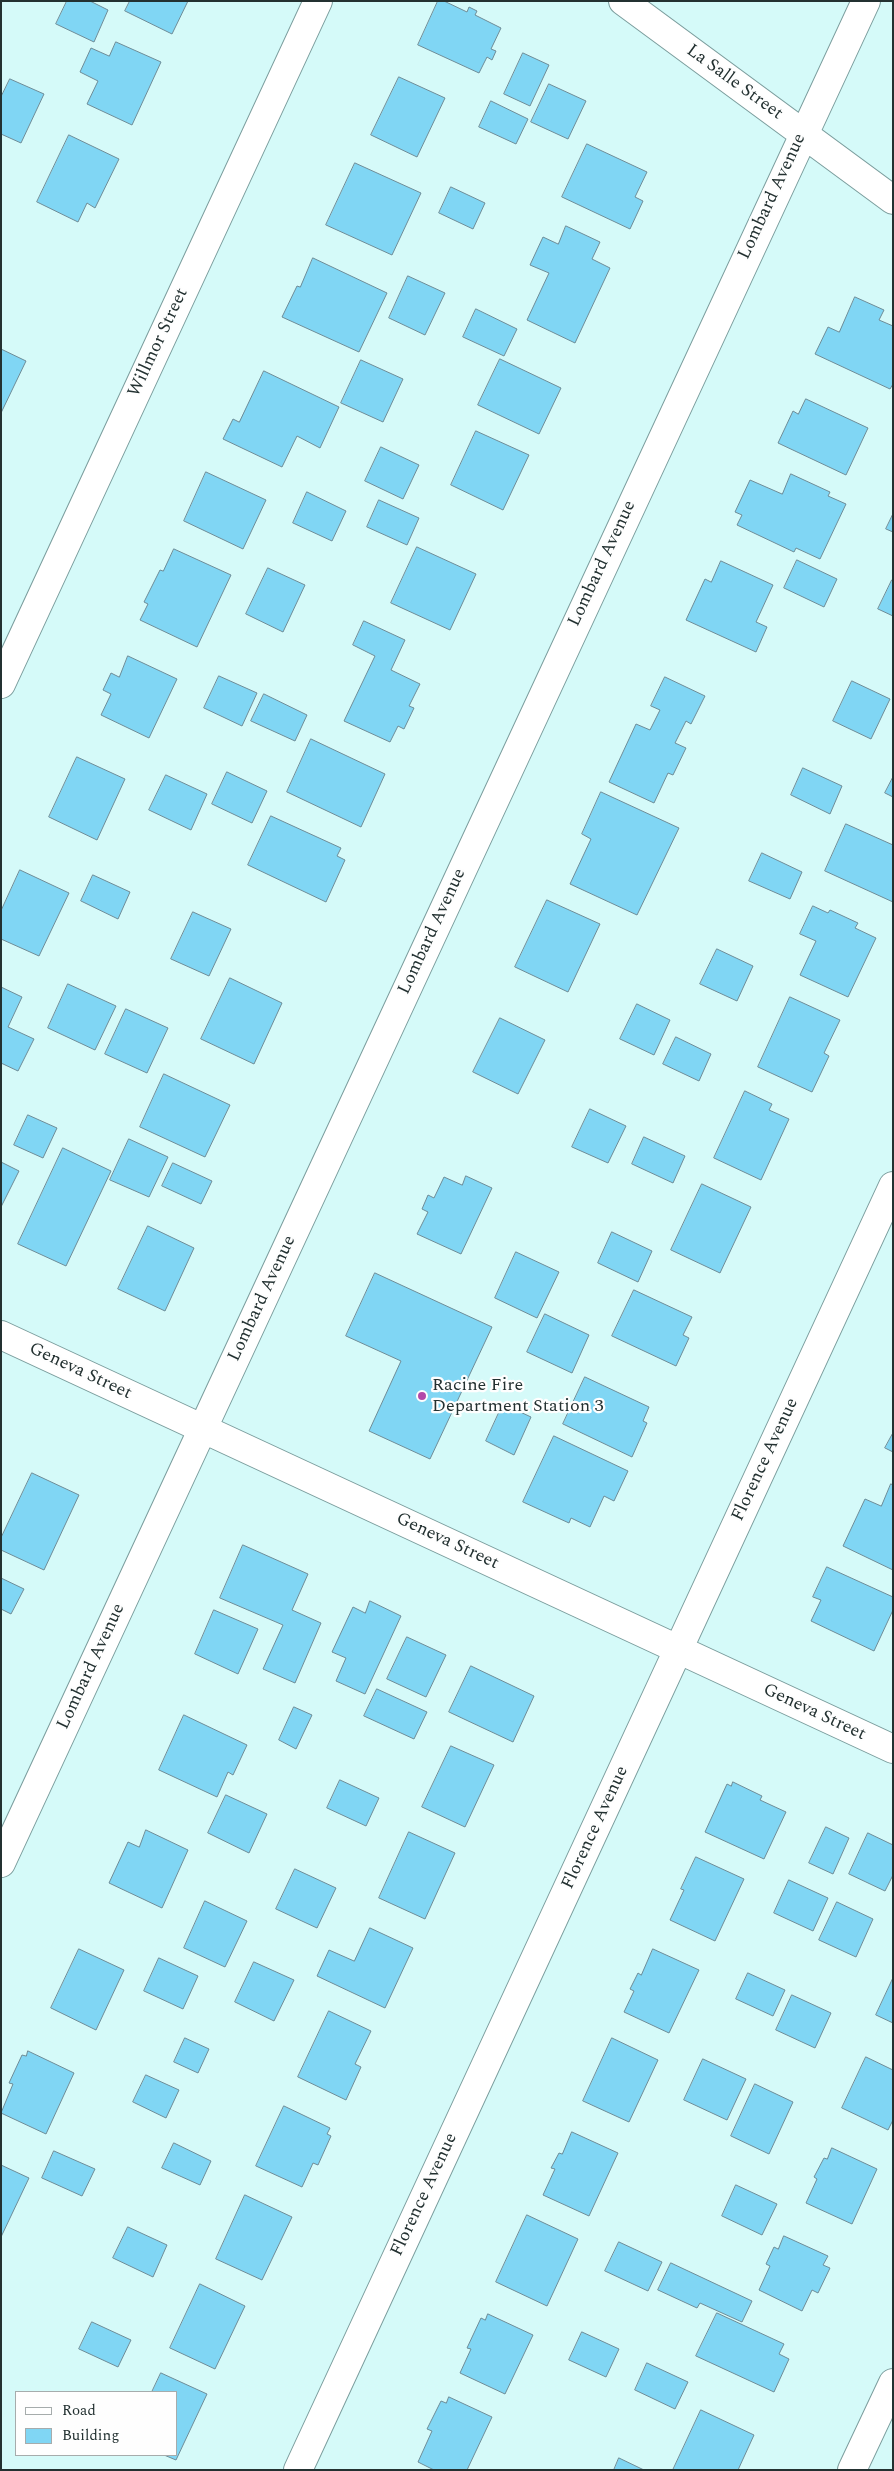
<!DOCTYPE html>
<html>
<head>
<meta charset="utf-8">
<style>
	body { margin:0 }
	#map { position:relative; width:894px; height:2471px; overflow:hidden; background:#d5faf9; font-family:Spectral,serif }
	canvas { display:block }
	.frame { position:absolute; inset:0; border:2px solid #233131; pointer-events:none }
	.legend { position:absolute; left:15px; top:2391px; width:162px; height:65px; box-sizing:border-box; background:#fefefe; border:1px solid #a6acac; margin:0; padding:6px 9px; list-style:none; font-size:15px; color:#233131 }
	.legend li { display:flex; align-items:center; gap:10px; height:25px }
	.legend b { width:25px; border:1px solid #a6acac }
</style>
</head>
<body>
<div id="map">
<canvas width="894" height="2471"></canvas>
<div class="frame"></div>
<ul class="legend">
<li><b style="height:6px;background:#fff"></b>Road</li>
<li><b style="height:14px;background:#80d6f4"></b>Building</li>
</ul>
</div>
<script>
const g = document.querySelector('canvas').getContext('2d');
g.lineJoin = 'round';
function paint(path, color) {
  g.fillStyle = color;
  g.fill(path, 'evenodd');
}
function trace(path, color, width, dash) {
  g.strokeStyle = color;
  g.lineWidth = width;
  g.lineCap = dash ? 'butt' : 'round';
  g.setLineDash(dash || []);
  g.stroke(path);
}
function drawText(font, color, halo, rows, align = 'center') {
  g.font = font + ' Spectral,serif';
  g.lineWidth = 4.5;
  g.setLineDash([]);
  g.textBaseline = 'middle';
  g.strokeStyle = halo;
  g.fillStyle = color;
  for (const [text, x, y, turn = 0] of rows) {
    g.save();
    g.translate(x, y);
    g.rotate((+turn || 0) * Math.PI / 180);
    g.textAlign = isNaN(turn) ? turn : align;
    if (halo) g.strokeText(text, 0, 0);
    g.fillText(text, 0, 0);
    g.restore();
  }
}
const building = new Path2D(`
	M 67,1 L 90,1 L 108,10 L 94,42 L 56,24 Z
	M 130,1 L 188,1 L 172,34 L 125,11 Z
	M 438,1 L 444,1 L 467,12 L 469,7 L 477,11 L 475,15 L 501,28 L 491,49 L 496,51 L 492,60 L 487,57 L 479,73 L 418,45 Z
	M 116,42 L 161,62 L 132,125 L 87,104 L 98,81 L 80,72 L 91,48 L 109,56 Z
	M 523,53 L 549,65 L 530,106 L 504,94 Z
	M 399,77 L 445,98 L 417,157 L 371,135 Z
	M 10,79 L 44,94 L 21,143 L 1,134 L 1,97 Z
	M 549,84 L 586,101 L 568,139 L 531,122 Z
	M 491,101 L 528,119 L 516,144 L 479,127 Z
	M 69,135 L 119,159 L 95,208 L 87,203 L 78,222 L 37,202 Z
	M 587,144 L 647,172 L 635,197 L 643,201 L 630,229 L 562,197 Z
	M 355,163 L 421,193 L 392,255 L 326,225 Z
	M 451,187 L 485,203 L 473,229 L 439,213 Z
	M 566,226 L 600,242 L 592,259 L 610,268 L 575,343 L 527,320 L 549,273 L 530,265 L 543,237 L 558,244 Z
	M 313,258 L 387,293 L 359,352 L 282,317 L 297,286 L 300,287 Z
	M 408,276 L 445,293 L 425,335 L 389,318 Z
	M 855,297 L 884,310 L 879,320 L 893,326 L 893,384 L 890,389 L 815,354 L 828,327 L 839,332 Z
	M 476,309 L 517,329 L 504,356 L 463,337 Z
	M 1,349 L 26,361 L 1,413 Z
	M 500,359 L 561,388 L 539,434 L 478,405 Z
	M 361,360 L 403,379 L 383,422 L 341,403 Z
	M 264,371 L 339,407 L 320,448 L 297,436 L 282,467 L 223,439 L 233,419 L 239,422 Z
	M 806,399 L 868,428 L 846,475 L 778,443 L 793,411 L 798,414 Z
	M 476,431 L 529,455 L 503,510 L 451,485 Z
	M 381,447 L 419,465 L 403,499 L 365,481 Z
	M 206,472 L 266,500 L 243,549 L 184,521 Z
	M 791,474 L 830,492 L 828,496 L 846,504 L 820,559 L 796,548 L 794,552 L 737,525 L 742,515 L 735,512 L 750,480 L 782,494 Z
	M 307,492 L 346,511 L 332,541 L 293,523 Z
	M 379,500 L 419,518 L 407,545 L 367,527 Z
	M 893,514 L 893,532 L 886,529 Z
	M 417,547 L 476,574 L 450,630 L 391,603 Z
	M 174,549 L 231,575 L 197,647 L 140,620 L 148,604 L 144,602 L 160,570 L 163,571 Z
	M 797,560 L 837,579 L 824,607 L 784,588 Z
	M 721,561 L 773,585 L 756,622 L 767,627 L 756,652 L 686,620 L 705,579 L 711,582 Z
	M 268,568 L 305,585 L 283,632 L 246,614 Z
	M 892,580 L 893,580 L 893,616 L 878,609 Z
	M 364,621 L 405,640 L 391,670 L 420,684 L 409,706 L 414,708 L 404,729 L 398,726 L 390,742 L 344,721 L 375,656 L 353,645 Z
	M 128,656 L 177,679 L 149,738 L 101,715 L 111,694 L 103,690 L 111,673 L 119,677 Z
	M 219,676 L 257,693 L 242,726 L 204,708 Z
	M 665,677 L 705,696 L 691,724 L 686,721 L 675,743 L 686,748 L 673,775 L 668,773 L 654,803 L 609,782 L 636,724 L 650,730 L 660,710 L 651,706 Z
	M 852,681 L 890,699 L 871,739 L 833,721 Z
	M 264,694 L 307,715 L 295,741 L 251,721 Z
	M 311,739 L 385,774 L 361,827 L 287,792 Z
	M 77,757 L 125,779 L 97,840 L 49,817 Z
	M 803,768 L 842,786 L 830,814 L 791,795 Z
	M 227,772 L 267,791 L 252,823 L 212,804 Z
	M 166,775 L 207,794 L 191,830 L 149,810 Z
	M 893,777 L 893,797 L 885,793 Z
	M 601,792 L 679,828 L 637,915 L 570,884 L 591,839 L 582,834 Z
	M 271,816 L 341,848 L 337,856 L 345,860 L 326,902 L 248,865 Z
	M 846,824 L 893,845 L 893,902 L 825,871 Z
	M 762,853 L 802,872 L 790,899 L 749,881 Z
	M 20,870 L 69,893 L 39,956 L 1,939 L 1,911 Z
	M 93,875 L 130,892 L 118,919 L 81,901 Z
	M 547,900 L 600,924 L 568,992 L 515,967 Z
	M 813,906 L 828,913 L 830,910 L 858,923 L 855,928 L 876,938 L 848,997 L 800,975 L 816,941 L 800,934 Z
	M 193,912 L 231,929 L 209,976 L 171,959 Z
	M 717,949 L 753,966 L 737,1001 L 700,984 Z
	M 230,978 L 282,1003 L 254,1064 L 201,1039 Z
	M 68,984 L 116,1006 L 95,1050 L 48,1028 Z
	M 1,987 L 22,997 L 8,1027 L 34,1039 L 18,1071 L 1,1063 Z
	M 790,997 L 840,1020 L 824,1053 L 829,1056 L 812,1092 L 758,1067 Z
	M 637,1004 L 670,1020 L 654,1055 L 620,1039 Z
	M 126,1009 L 168,1028 L 147,1073 L 105,1054 Z
	M 500,1018 L 545,1040 L 518,1094 L 473,1072 Z
	M 676,1037 L 711,1054 L 699,1081 L 663,1064 Z
	M 164,1074 L 230,1105 L 205,1157 L 140,1127 Z
	M 745,1091 L 772,1104 L 769,1110 L 789,1119 L 761,1180 L 714,1158 Z
	M 590,1109 L 626,1126 L 608,1163 L 572,1147 Z
	M 28,1115 L 57,1128 L 43,1158 L 14,1145 Z
	M 644,1137 L 685,1156 L 673,1183 L 632,1164 Z
	M 129,1139 L 168,1157 L 149,1197 L 110,1180 Z
	M 63,1148 L 111,1171 L 66,1266 L 18,1244 Z
	M 1,1162 L 19,1171 L 1,1207 Z
	M 173,1163 L 212,1181 L 201,1204 L 162,1186 Z
	M 466,1176 L 492,1188 L 461,1254 L 417,1234 L 428,1212 L 422,1209 L 428,1195 L 434,1198 L 444,1177 L 462,1185 Z
	M 702,1184 L 751,1207 L 720,1273 L 671,1250 Z
	M 148,1226 L 194,1248 L 165,1311 L 118,1289 Z
	M 612,1232 L 652,1251 L 638,1282 L 598,1263 Z
	M 516,1252 L 559,1272 L 537,1318 L 495,1298 Z
	M 375,1273 L 492,1327 L 430,1459 L 369,1431 L 401,1361 L 346,1336 Z
	M 634,1290 L 692,1317 L 683,1335 L 689,1338 L 676,1366 L 612,1336 Z
	M 545,1314 L 589,1335 L 572,1373 L 527,1352 Z
	M 585,1377 L 649,1407 L 643,1421 L 647,1423 L 632,1457 L 563,1424 Z
	M 503,1404 L 531,1417 L 514,1455 L 486,1441 Z
	M 893,1433 L 893,1452 L 885,1448 Z
	M 554,1436 L 628,1471 L 614,1501 L 604,1496 L 590,1527 L 571,1518 L 569,1523 L 523,1502 Z
	M 32,1473 L 79,1495 L 44,1570 L 1,1550 L 1,1538 Z
	M 891,1484 L 893,1485 L 893,1570 L 843,1546 L 865,1499 L 881,1506 Z
	M 243,1545 L 308,1574 L 292,1610 L 321,1623 L 295,1683 L 263,1669 L 283,1625 L 220,1598 Z
	M 827,1567 L 893,1597 L 893,1610 L 874,1651 L 811,1621 L 821,1600 L 813,1597 Z
	M 1,1578 L 24,1589 L 11,1614 L 1,1609 Z
	M 370,1601 L 401,1616 L 365,1694 L 336,1681 L 346,1658 L 332,1652 L 353,1607 L 365,1613 Z
	M 214,1610 L 258,1629 L 238,1674 L 195,1654 Z
	M 407,1637 L 446,1655 L 426,1697 L 387,1679 Z
	M 471,1666 L 534,1696 L 513,1742 L 449,1712 Z
	M 377,1689 L 427,1712 L 414,1739 L 364,1716 Z
	M 294,1707 L 312,1715 L 296,1749 L 279,1740 Z
	M 184,1715 L 247,1745 L 233,1775 L 228,1772 L 217,1797 L 159,1770 Z
	M 451,1746 L 494,1765 L 465,1827 L 422,1807 Z
	M 340,1780 L 379,1798 L 366,1826 L 327,1808 Z
	M 733,1782 L 762,1796 L 760,1800 L 786,1812 L 764,1859 L 705,1832 L 727,1784 L 731,1786 Z
	M 226,1795 L 267,1814 L 249,1853 L 208,1833 Z
	M 826,1827 L 849,1838 L 833,1874 L 809,1863 Z
	M 146,1830 L 188,1850 L 162,1908 L 109,1883 L 128,1842 L 139,1847 Z
	M 409,1832 L 455,1853 L 425,1919 L 379,1898 Z
	M 868,1833 L 893,1845 L 893,1875 L 885,1891 L 849,1874 Z
	M 696,1857 L 744,1879 L 715,1941 L 670,1920 L 684,1890 L 681,1889 Z
	M 295,1869 L 336,1888 L 317,1928 L 276,1909 Z
	M 789,1880 L 828,1898 L 813,1931 L 774,1913 Z
	M 205,1901 L 247,1921 L 225,1967 L 184,1948 Z
	M 837,1902 L 873,1919 L 856,1957 L 819,1940 Z
	M 370,1928 L 413,1948 L 385,2008 L 317,1976 L 329,1950 L 354,1961 Z
	M 79,1949 L 124,1970 L 96,2030 L 51,2008 Z
	M 653,1949 L 699,1970 L 669,2033 L 624,2012 L 634,1991 L 630,1989 L 638,1973 L 641,1975 Z
	M 159,1958 L 198,1976 L 183,2009 L 144,1991 Z
	M 254,1962 L 294,1980 L 274,2021 L 235,2002 Z
	M 748,1973 L 785,1990 L 773,2016 L 736,1999 Z
	M 893,1978 L 893,2023 L 876,2015 Z
	M 792,1995 L 831,2013 L 815,2048 L 776,2030 Z
	M 329,2011 L 371,2031 L 355,2064 L 361,2067 L 346,2100 L 298,2077 Z
	M 185,2038 L 209,2049 L 198,2073 L 174,2062 Z
	M 612,2038 L 658,2060 L 629,2122 L 583,2101 Z
	M 28,2051 L 74,2073 L 46,2134 L 1,2113 L 13,2084 L 9,2083 L 22,2055 L 26,2056 Z
	M 866,2057 L 893,2070 L 893,2120 L 888,2130 L 842,2108 Z
	M 703,2059 L 746,2079 L 727,2120 L 684,2100 Z
	M 146,2075 L 179,2090 L 166,2118 L 133,2102 Z
	M 755,2084 L 793,2102 L 769,2154 L 731,2136 Z
	M 284,2106 L 330,2128 L 327,2134 L 331,2136 L 318,2165 L 313,2163 L 302,2187 L 256,2166 Z
	M 572,2132 L 618,2153 L 589,2216 L 543,2195 L 555,2169 L 551,2168 L 559,2153 L 562,2154 Z
	M 174,2143 L 211,2161 L 200,2185 L 162,2168 Z
	M 832,2148 L 877,2169 L 852,2224 L 806,2203 L 817,2179 L 814,2177 L 824,2158 L 827,2159 Z
	M 54,2151 L 95,2169 L 82,2196 L 42,2178 Z
	M 1,2165 L 29,2178 L 1,2237 Z
	M 736,2185 L 777,2204 L 762,2235 L 722,2216 Z
	M 245,2195 L 292,2217 L 262,2280 L 216,2259 Z
	M 527,2215 L 578,2239 L 547,2306 L 496,2282 Z
	M 128,2227 L 167,2245 L 153,2277 L 113,2258 Z
	M 784,2236 L 828,2256 L 823,2265 L 830,2268 L 818,2293 L 812,2290 L 802,2311 L 759,2290 L 770,2266 L 766,2264 L 774,2247 L 778,2249 Z
	M 619,2242 L 662,2262 L 648,2291 L 605,2271 Z
	M 671,2263 L 752,2301 L 742,2322 L 700,2303 L 697,2308 L 658,2290 Z
	M 200,2284 L 245,2306 L 215,2369 L 170,2348 Z
	M 717,2313 L 784,2344 L 779,2354 L 789,2359 L 774,2392 L 696,2356 Z
	M 488,2314 L 533,2335 L 505,2394 L 460,2373 L 471,2349 L 467,2348 L 481,2318 L 485,2320 Z
	M 92,2322 L 131,2340 L 118,2367 L 79,2349 Z
	M 582,2332 L 619,2349 L 606,2377 L 569,2360 Z
	M 647,2363 L 688,2382 L 675,2409 L 635,2390 Z
	M 161,2373 L 207,2394 L 176,2460 L 164,2455 L 176,2455 L 176,2392 L 152,2392 Z
	M 449,2397 L 492,2417 L 467,2470 L 434,2470 L 418,2462 L 432,2431 L 427,2429 L 441,2401 L 446,2403 Z
	M 701,2410 L 754,2435 L 738,2470 L 673,2470 Z
	M 619,2458 L 644,2470 L 614,2470 Z`);
paint(building, '#80d6f4');
trace(building, '#6e8c97', 1);
const street = new Path2D(`
	M 623,1 L 893,200
	M 1,684 L 318,1
	M 1,1335 L 893,1749
	M 1,1863 L 866,1
	M 298,2470 L 893,1186
	M 852,2470 L 893,2383`);
trace(street, '#7b9d9d', 30);
trace(street, '#fff', 28);
for (const [x, y, r, color] of [
	[422,1396,5,"#b348a8"]
]) {
  const dot = new Path2D();
  dot.arc(x, y, r, 0, 2 * Math.PI);
  g.fillStyle = color;
  g.fill(dot);
  trace(dot, '#fefefe', 2);
}
drawText('18px', '#233131', '#fefefe', [
	["La Salle Street",734,83,36],
	["Lombard Avenue",773,197,-65],
	["Willmor Street",159,343,-65],
	["Lombard Avenue",603,564,-65],
	["Lombard Avenue",433,932,-65],
	["Lombard Avenue",263,1299,-65],
	["Geneva Street",80,1372,25],
	["Florence Avenue",766,1460,-65],
	["Geneva Street",447,1542,25],
	["Lombard Avenue",92,1667,-65],
	["Geneva Street",814,1713,25],
	["Florence Avenue",596,1828,-65],
	["Florence Avenue",425,2195,-65]
]);
drawText('18px', '#233131', '#fefefe', [
	["Racine Fire",432,1386],
	["Department Station 3",432,1407]
], 'left');
</script>
</body>
</html>
